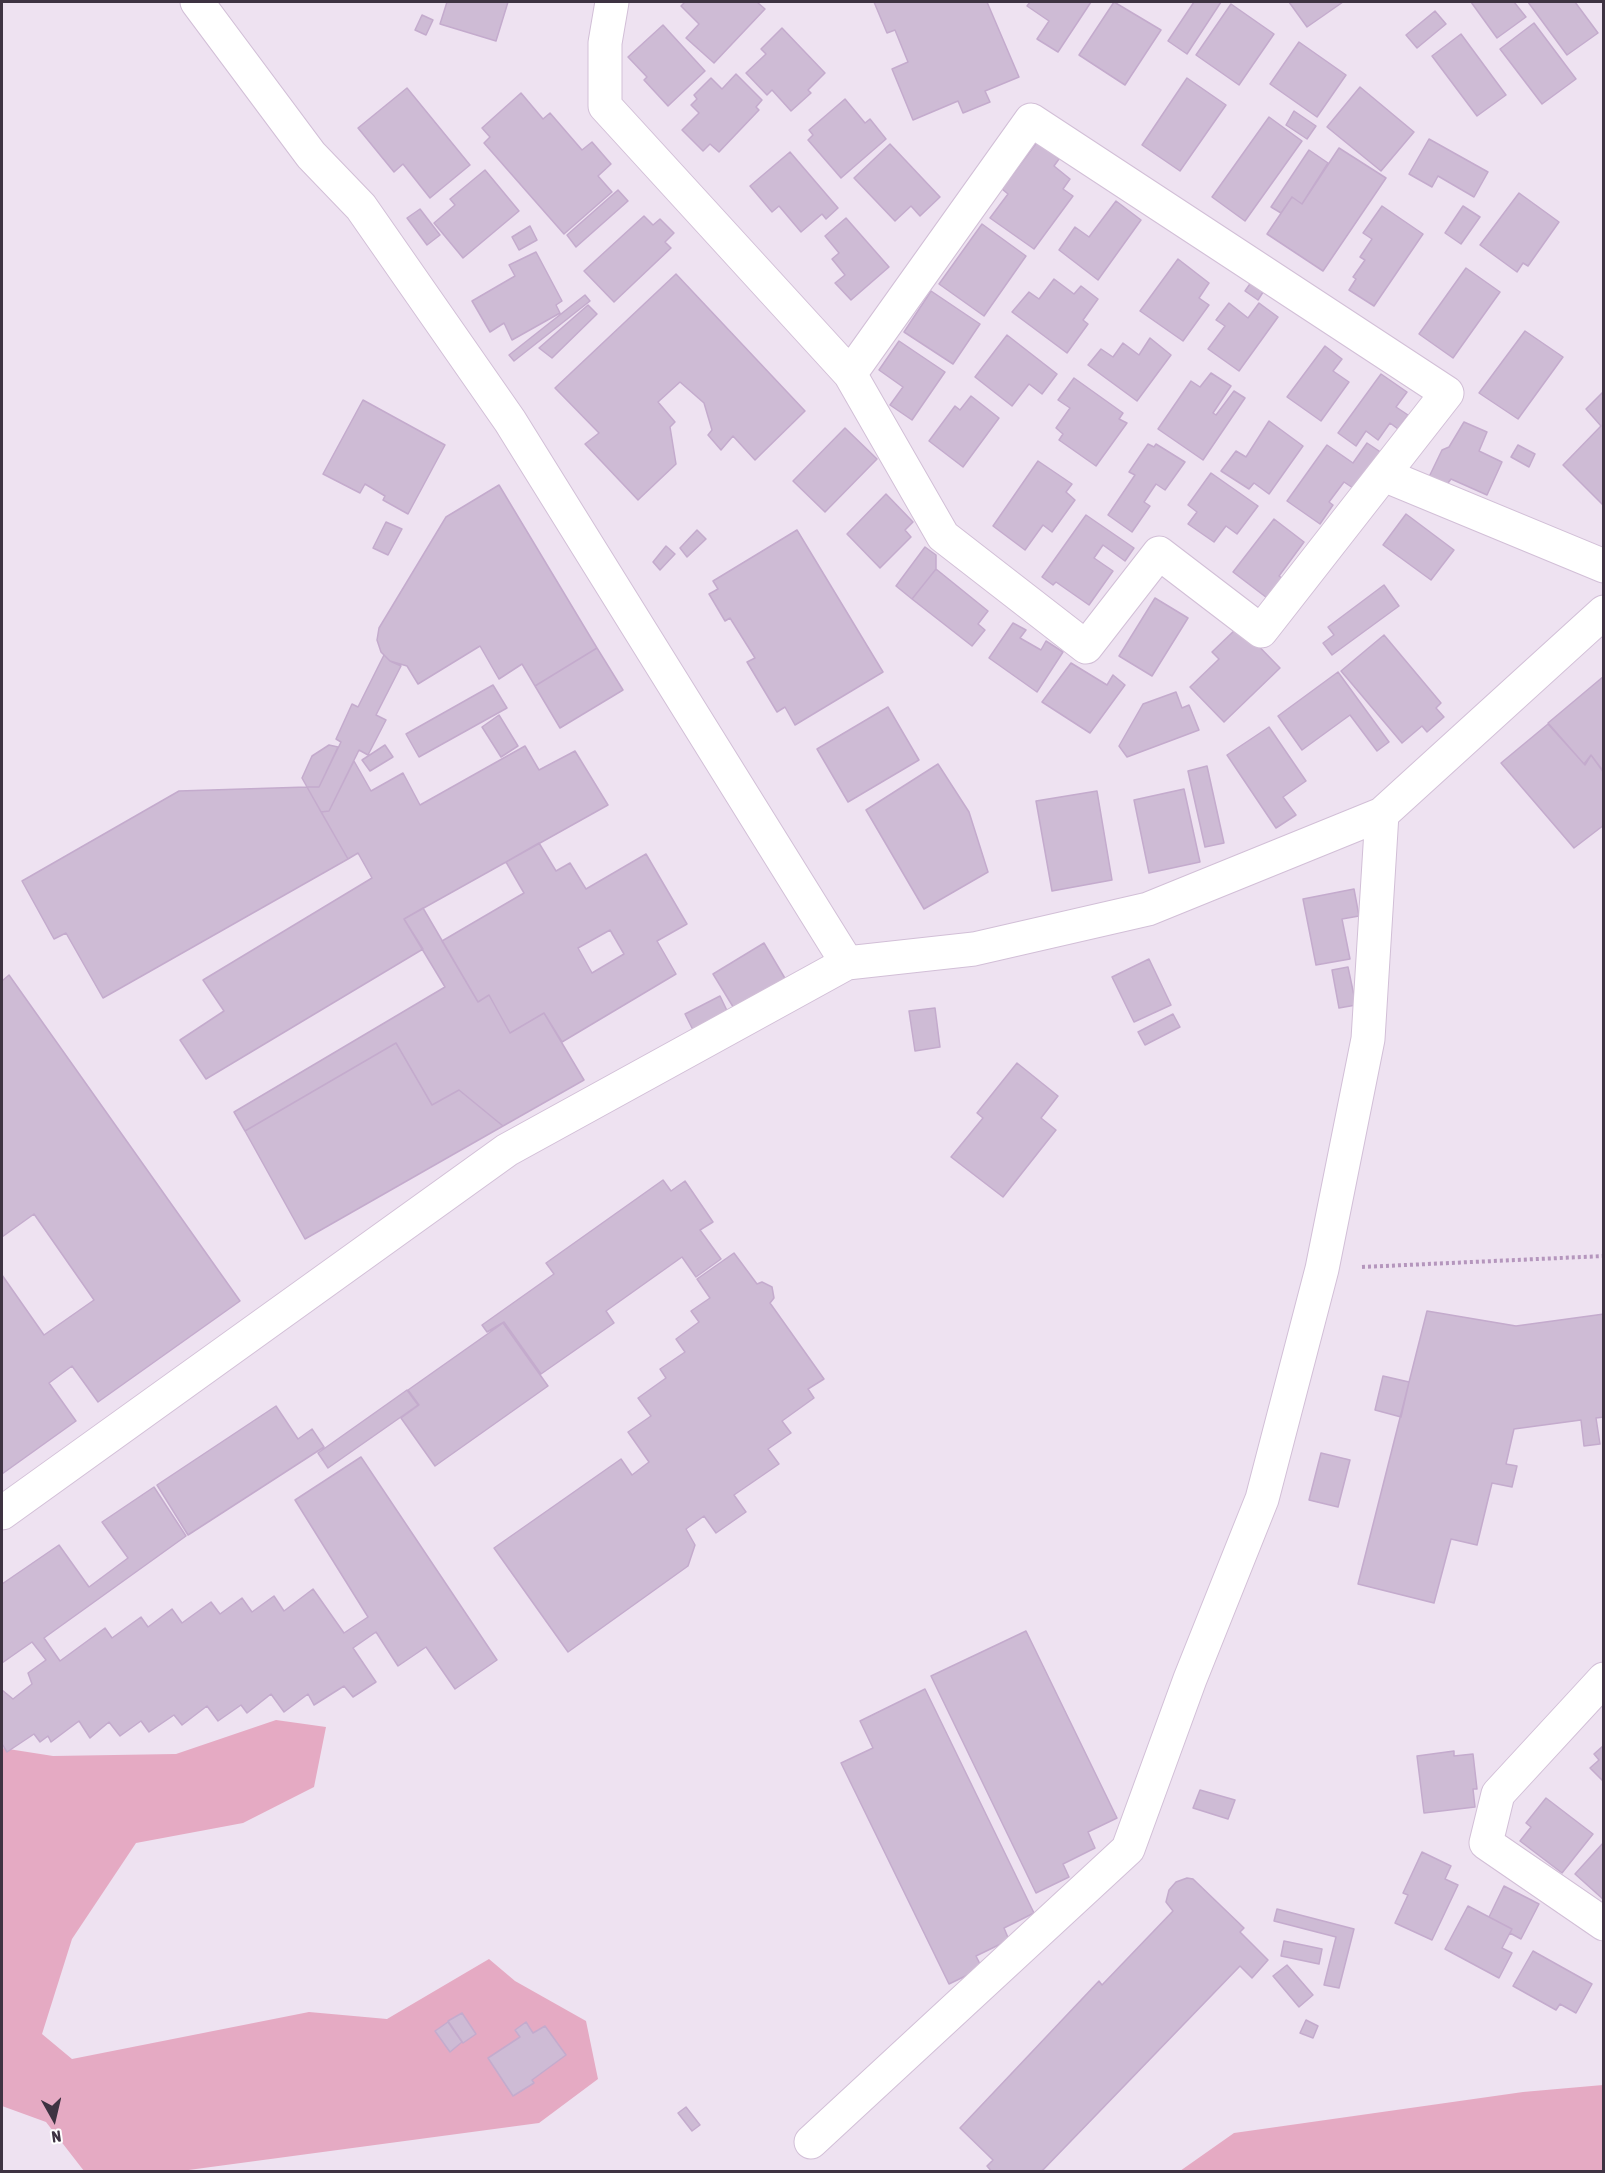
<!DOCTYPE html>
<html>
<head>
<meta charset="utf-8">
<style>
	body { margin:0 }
	#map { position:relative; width:1605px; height:2173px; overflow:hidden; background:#eee2f1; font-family:"Asap Condensed",sans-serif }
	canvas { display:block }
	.frame { position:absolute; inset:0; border:3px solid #3e3342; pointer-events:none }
	.north { position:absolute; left:24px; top:2089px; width:60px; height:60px; -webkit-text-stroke:4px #fff; paint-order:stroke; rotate:172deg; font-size:16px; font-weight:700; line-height:24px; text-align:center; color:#3e3342 }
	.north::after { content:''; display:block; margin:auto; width:21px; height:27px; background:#3e3342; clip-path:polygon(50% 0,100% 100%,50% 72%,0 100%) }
</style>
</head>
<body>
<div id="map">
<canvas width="1605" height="2173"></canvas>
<div class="frame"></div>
<div class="north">N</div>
</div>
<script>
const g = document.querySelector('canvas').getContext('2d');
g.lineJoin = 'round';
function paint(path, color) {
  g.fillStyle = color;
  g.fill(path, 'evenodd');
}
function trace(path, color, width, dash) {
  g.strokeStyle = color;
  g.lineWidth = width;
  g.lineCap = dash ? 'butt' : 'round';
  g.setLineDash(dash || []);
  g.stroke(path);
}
paint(new Path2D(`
	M 276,1720 L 326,1727 L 314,1787 L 243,1823 L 136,1843 L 72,1939 L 42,2034 L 72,2059 L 309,2012 L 387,2019 L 489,1959 L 515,1981 L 586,2021 L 598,2079 L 539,2123 L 181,2171 L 84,2171 L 46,2122 L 2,2106 L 2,1748 L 53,1756 L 176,1754 Z
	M 1603,2085 L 1603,2171 L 1180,2171 L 1234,2133 L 1523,2092 Z`), '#e5aac3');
const building = new Path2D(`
	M 447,2 L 508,2 L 496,41 L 440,24 Z
	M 685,2 L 757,2 L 765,9 L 714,63 L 686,38 L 699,24 L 681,6 Z
	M 874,2 L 987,2 L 1019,77 L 985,91 L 990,102 L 963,113 L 958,101 L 913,120 L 892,69 L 908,62 L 895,30 L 887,33 Z
	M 1030,2 L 1091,2 L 1058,52 L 1037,39 L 1049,21 L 1027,6 Z
	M 1114,2 L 1161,30 L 1125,85 L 1079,55 Z
	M 1194,2 L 1221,2 L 1187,54 L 1168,41 Z
	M 1289,2 L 1343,2 L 1307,27 Z
	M 1471,2 L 1514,2 L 1526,17 L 1497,38 Z
	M 1528,2 L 1575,2 L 1598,33 L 1567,55 Z
	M 1231,4 L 1274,34 L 1239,85 L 1196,55 Z
	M 1435,11 L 1446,24 L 1417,48 L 1406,35 Z
	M 422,15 L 433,20 L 426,35 L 415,30 Z
	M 1534,23 L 1576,79 L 1542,104 L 1500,49 Z
	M 663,25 L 705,71 L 668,106 L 644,80 L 647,77 L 628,57 Z
	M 782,28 L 825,73 L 808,90 L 811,93 L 791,111 L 772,90 L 767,95 L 746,73 L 766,54 L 761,49 Z
	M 1461,34 L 1506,95 L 1477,116 L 1432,56 Z
	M 1299,42 L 1346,75 L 1317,117 L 1270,84 Z
	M 736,74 L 762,100 L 756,107 L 759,110 L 719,152 L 710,144 L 703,151 L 682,130 L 699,113 L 691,105 L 697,99 L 694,95 L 711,78 L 722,89 Z
	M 1187,78 L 1226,105 L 1180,171 L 1142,145 Z
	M 1360,87 L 1414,132 L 1381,171 L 1327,127 Z
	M 407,88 L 470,165 L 430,198 L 403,164 L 394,172 L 358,128 Z
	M 521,93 L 543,119 L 550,113 L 582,150 L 592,142 L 611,164 L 598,176 L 612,192 L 564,234 L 484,143 L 490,137 L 482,128 Z
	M 845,99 L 865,123 L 870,119 L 886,139 L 841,178 L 808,140 L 813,135 L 809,130 Z
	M 1294,111 L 1316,126 L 1307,139 L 1286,125 Z
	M 1269,117 L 1302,141 L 1245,221 L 1212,197 Z
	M 1429,139 L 1488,172 L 1474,197 L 1438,176 L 1432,187 L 1409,174 Z
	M 1037,142 L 1059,159 L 1054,166 L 1070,179 L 1063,189 L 1073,196 L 1034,249 L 990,218 L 1008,194 L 1002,189 Z
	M 890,144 L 940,197 L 920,216 L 911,206 L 895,221 L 854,178 Z
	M 1339,148 L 1386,178 L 1323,271 L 1267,234 L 1292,197 L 1302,204 Z
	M 1309,150 L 1328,163 L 1302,204 L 1292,197 L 1281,213 L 1271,207 Z
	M 790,152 L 838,208 L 826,219 L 822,214 L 801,232 L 779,206 L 772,212 L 750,186 Z
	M 485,170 L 519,211 L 463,258 L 434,223 L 455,205 L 450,199 Z
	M 618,190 L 628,201 L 576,247 L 567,235 Z
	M 1519,193 L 1559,222 L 1528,266 L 1523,263 L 1517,272 L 1480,245 Z
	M 1116,201 L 1141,220 L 1098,280 L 1059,250 L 1075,227 L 1089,237 Z
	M 1382,206 L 1423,234 L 1374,306 L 1349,290 L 1356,279 L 1353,277 L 1365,260 L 1360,257 L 1372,239 L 1363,233 Z
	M 1463,206 L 1480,217 L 1461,244 L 1445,233 Z
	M 420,209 L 440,235 L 427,245 L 407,218 Z
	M 644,216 L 653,225 L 660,219 L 674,233 L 665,242 L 671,248 L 614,302 L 584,271 Z
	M 846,218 L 889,267 L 851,300 L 835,283 L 845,275 L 832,259 L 839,253 L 825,236 Z
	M 982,224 L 1026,256 L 984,316 L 939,284 Z
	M 530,226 L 537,240 L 519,250 L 512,237 Z
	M 536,252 L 562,301 L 556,305 L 560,313 L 512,340 L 504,323 L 490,332 L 472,301 L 515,276 L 509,265 Z
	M 1178,259 L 1209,283 L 1199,298 L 1209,305 L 1183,341 L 1140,311 Z
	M 1466,268 L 1500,292 L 1453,358 L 1419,334 Z
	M 676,274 L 805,411 L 755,460 L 733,436 L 721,450 L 708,435 L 712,430 L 704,403 L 680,382 L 658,402 L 675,422 L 670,427 L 676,464 L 638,500 L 585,444 L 599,433 L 555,388 Z
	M 1254,278 L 1267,286 L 1258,300 L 1245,291 Z
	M 1054,279 L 1074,294 L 1081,286 L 1098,299 L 1083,320 L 1088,324 L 1067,353 L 1012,312 L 1029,292 L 1039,299 Z
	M 931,291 L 980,324 L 953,364 L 904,332 Z
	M 585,295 L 590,301 L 514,361 L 509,355 Z
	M 1229,303 L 1248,318 L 1259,303 L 1278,317 L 1239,371 L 1208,349 L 1225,326 L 1216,320 Z
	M 588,305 L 597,314 L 552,358 L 539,348 Z
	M 1525,331 L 1563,357 L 1518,419 L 1479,393 Z
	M 1007,335 L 1057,374 L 1042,394 L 1029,384 L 1012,406 L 975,377 Z
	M 1150,338 L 1171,355 L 1137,401 L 1088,365 L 1101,349 L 1113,357 L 1123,343 L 1139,355 Z
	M 899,341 L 945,372 L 912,420 L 890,405 L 903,387 L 879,370 Z
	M 1325,346 L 1342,359 L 1333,371 L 1349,382 L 1321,421 L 1287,397 Z
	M 1211,373 L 1231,386 L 1213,413 L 1216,415 L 1234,391 L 1245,398 L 1203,460 L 1158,429 L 1191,381 L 1200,387 Z
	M 1381,374 L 1407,392 L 1396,407 L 1408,415 L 1398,429 L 1390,423 L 1378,440 L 1366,431 L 1356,446 L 1338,433 Z
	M 1074,378 L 1123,413 L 1119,419 L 1127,423 L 1096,466 L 1059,440 L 1063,434 L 1056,428 L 1070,408 L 1058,400 Z
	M 1604,391 L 1604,506 L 1563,465 L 1601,426 L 1586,409 Z
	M 971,396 L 999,418 L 963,467 L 929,441 L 955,406 L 960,410 Z
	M 363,400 L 445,445 L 408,514 L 383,500 L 385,496 L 365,484 L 360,493 L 323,474 Z
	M 1269,421 L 1303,446 L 1269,494 L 1254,483 L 1249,489 L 1221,471 L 1236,451 L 1246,457 Z
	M 1464,422 L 1487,432 L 1479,451 L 1502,462 L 1487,495 L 1451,479 L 1445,487 L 1428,479 L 1442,450 L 1449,447 Z
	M 845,428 L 877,459 L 825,512 L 793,481 Z
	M 1367,443 L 1388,457 L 1362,494 L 1344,482 L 1329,502 L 1333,505 L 1320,524 L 1287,501 L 1327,445 L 1353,463 Z
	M 1148,444 L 1154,447 L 1156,444 L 1185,462 L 1165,490 L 1156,484 L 1144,502 L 1150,506 L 1132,532 L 1108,515 L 1135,475 L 1129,472 Z
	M 1518,445 L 1535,454 L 1529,467 L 1511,457 Z
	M 1038,461 L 1072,484 L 1066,492 L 1075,500 L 1052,532 L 1043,525 L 1025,550 L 993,526 Z
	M 1211,473 L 1258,506 L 1237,534 L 1226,526 L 1214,542 L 1188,524 L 1197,512 L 1188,505 Z
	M 499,485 L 597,648 L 535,686 L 522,664 L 499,679 L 480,646 L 418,684 L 407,666 L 390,661 L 381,652 L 377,640 L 379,628 L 446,517 Z
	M 886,494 L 913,522 L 905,530 L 911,537 L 880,568 L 847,534 Z
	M 1406,514 L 1454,550 L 1431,580 L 1383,545 Z
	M 1086,515 L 1134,548 L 1125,561 L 1103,545 L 1094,558 L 1113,571 L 1089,605 L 1056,582 L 1053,585 L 1042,577 Z
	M 1274,519 L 1304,542 L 1279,576 L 1286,581 L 1271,601 L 1233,572 Z
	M 386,522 L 402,529 L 388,555 L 373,548 Z
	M 697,530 L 706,539 L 687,557 L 680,548 Z
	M 797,530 L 883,672 L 795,725 L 785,707 L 777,712 L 747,662 L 755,658 L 730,618 L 725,621 L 709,594 L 718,589 L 713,581 Z
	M 666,546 L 675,554 L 660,570 L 653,562 Z
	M 925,547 L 936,555 L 936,569 L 912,599 L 896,586 Z
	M 936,569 L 988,611 L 978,624 L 985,630 L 972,646 L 912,599 Z
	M 1384,585 L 1399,606 L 1332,655 L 1323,643 L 1334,635 L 1328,627 Z
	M 1155,598 L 1188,618 L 1152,676 L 1119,656 Z
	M 1013,623 L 1026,630 L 1020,638 L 1041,650 L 1046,641 L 1063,652 L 1037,692 L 989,658 Z
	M 1239,626 L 1280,668 L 1224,722 L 1190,687 L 1219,659 L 1212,652 Z
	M 1384,635 L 1441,703 L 1436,708 L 1444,717 L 1427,732 L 1422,726 L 1402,743 L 1341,671 Z
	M 597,648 L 623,690 L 560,728 L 535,686 Z
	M 384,655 L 390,661 L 401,666 L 376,715 L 386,720 L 368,755 L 359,750 L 329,811 L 321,812 L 307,787 L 319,787 L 341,742 L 336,739 L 352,704 L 358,707 Z
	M 1071,663 L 1107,685 L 1113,675 L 1125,685 L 1090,733 L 1042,702 Z
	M 1338,672 L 1389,742 L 1377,751 L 1350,715 L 1302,750 L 1278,716 Z
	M 1604,676 L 1604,772 L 1591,755 L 1584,764 L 1548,723 Z
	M 493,685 L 507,708 L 419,757 L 406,734 Z
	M 1176,692 L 1182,708 L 1189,705 L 1199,730 L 1127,757 L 1119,746 L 1143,704 Z
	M 888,707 L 919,760 L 848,802 L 817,749 Z
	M 499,715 L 518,746 L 501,757 L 482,727 Z
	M 1548,724 L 1585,765 L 1591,755 L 1604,773 L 1604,825 L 1574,848 L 1501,763 Z
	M 1269,727 L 1306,781 L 1283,797 L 1296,815 L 1276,828 L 1227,755 Z
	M 329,745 L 338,747 L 319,787 L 307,787 L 302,778 L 312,756 Z
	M 385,745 L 393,757 L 370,771 L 362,760 Z
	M 525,746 L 539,770 L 575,751 L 608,805 L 404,919 L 423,949 L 206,1079 L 180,1040 L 224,1011 L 203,980 L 372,878 L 358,853 L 348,859 L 321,812 L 329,811 L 354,761 L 371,791 L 403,773 L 420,805 Z
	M 938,764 L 969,812 L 988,872 L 924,909 L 866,810 Z
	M 1207,766 L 1224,843 L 1205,847 L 1188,771 Z
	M 307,787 L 348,859 L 103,998 L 66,933 L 54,939 L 22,881 L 179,791 Z
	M 1184,789 L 1200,862 L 1149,873 L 1134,800 Z
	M 1097,791 L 1112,880 L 1052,891 L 1036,801 Z
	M 539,843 L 556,871 L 570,863 L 586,889 L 646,854 L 687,924 L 657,941 L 676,974 L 562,1042 L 544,1013 L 510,1033 L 489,995 L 478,1002 L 442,941 L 524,893 L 506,862 ZM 610,930 L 624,954 L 592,973 L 578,948 Z
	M 1354,889 L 1359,916 L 1342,919 L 1350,959 L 1316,965 L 1303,899 Z
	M 423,908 L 478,1002 L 489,995 L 510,1033 L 544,1013 L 584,1080 L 503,1126 L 459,1090 L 432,1105 L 396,1043 L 245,1131 L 234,1112 L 445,987 L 404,919 Z
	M 764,943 L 786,980 L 735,1010 L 713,974 Z
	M 1149,959 L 1171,1005 L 1134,1022 L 1112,977 Z
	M 1348,967 L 1356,1005 L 1339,1008 L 1332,970 Z
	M 9,975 L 240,1301 L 98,1402 L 72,1366 L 49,1383 L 76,1421 L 2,1474 L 2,1275 L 44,1335 L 94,1300 L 34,1214 L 2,1237 L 2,981 Z
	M 720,996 L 730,1017 L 695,1034 L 685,1014 Z
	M 935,1008 L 940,1047 L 915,1051 L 909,1011 Z
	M 1173,1014 L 1180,1027 L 1145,1045 L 1138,1032 Z
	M 396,1043 L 432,1105 L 459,1090 L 503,1126 L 305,1239 L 245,1131 Z
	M 1017,1063 L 1058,1096 L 1041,1118 L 1056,1130 L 1003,1197 L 951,1157 L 983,1118 L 977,1113 Z
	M 663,1180 L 671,1191 L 685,1181 L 713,1222 L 700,1230 L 721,1259 L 696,1277 L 682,1257 L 606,1311 L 614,1323 L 541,1374 L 504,1322 L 487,1332 L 482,1325 L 554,1274 L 546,1263 Z
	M 734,1253 L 757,1284 L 762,1282 L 772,1287 L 774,1298 L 770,1303 L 824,1379 L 808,1389 L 814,1398 L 782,1421 L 791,1433 L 768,1449 L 779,1464 L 734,1495 L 746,1512 L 716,1533 L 704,1516 L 686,1529 L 695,1545 L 688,1566 L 568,1652 L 494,1548 L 621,1459 L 632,1475 L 649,1462 L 628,1432 L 651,1416 L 638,1398 L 666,1378 L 660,1369 L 685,1352 L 676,1339 L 699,1322 L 691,1311 L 710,1298 L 697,1279 Z
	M 1427,1311 L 1516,1326 L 1604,1314 L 1604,1417 L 1596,1418 L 1600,1444 L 1584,1446 L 1581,1420 L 1514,1429 L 1506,1464 L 1517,1466 L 1512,1487 L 1492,1483 L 1477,1545 L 1451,1539 L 1434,1603 L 1358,1584 Z
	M 503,1323 L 548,1386 L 435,1466 L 401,1418 L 419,1405 L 408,1390 Z
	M 1383,1376 L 1409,1382 L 1401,1417 L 1375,1410 Z
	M 407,1390 L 418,1405 L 328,1468 L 318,1453 Z
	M 276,1406 L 298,1439 L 312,1429 L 324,1447 L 188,1535 L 157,1485 Z
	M 1321,1453 L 1350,1460 L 1338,1507 L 1309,1500 Z
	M 361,1457 L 497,1660 L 455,1689 L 426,1647 L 398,1666 L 376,1632 L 353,1648 L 376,1682 L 353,1697 L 344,1686 L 314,1705 L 308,1694 L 284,1712 L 271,1694 L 247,1713 L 241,1705 L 218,1721 L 207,1706 L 182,1725 L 174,1715 L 149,1732 L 141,1721 L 120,1736 L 109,1722 L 90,1738 L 79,1721 L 51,1742 L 48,1736 L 40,1742 L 34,1734 L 7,1752 L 2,1744 L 2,1690 L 13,1699 L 32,1684 L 28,1673 L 46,1660 L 32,1642 L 2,1663 L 2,1584 L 59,1545 L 89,1587 L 128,1558 L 102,1522 L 154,1487 L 186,1536 L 44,1638 L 60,1661 L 105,1628 L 112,1638 L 141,1617 L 148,1627 L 172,1609 L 182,1623 L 211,1602 L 220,1614 L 242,1598 L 252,1612 L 274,1596 L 284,1611 L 313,1589 L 344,1633 L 368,1617 L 295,1500 Z
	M 1026,1631 L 1117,1818 L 1088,1832 L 1095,1848 L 1063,1864 L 1069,1877 L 1036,1893 L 931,1676 Z
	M 925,1689 L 1034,1913 L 1004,1928 L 1009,1940 L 976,1956 L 982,1968 L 949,1984 L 841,1763 L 873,1748 L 860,1721 Z
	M 1604,1745 L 1604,1782 L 1590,1768 L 1599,1760 L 1594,1754 Z
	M 1454,1751 L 1454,1756 L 1473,1754 L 1477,1789 L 1473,1789 L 1475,1807 L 1424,1813 L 1417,1756 Z
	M 1200,1790 L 1235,1800 L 1228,1819 L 1193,1808 Z
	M 1546,1798 L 1593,1834 L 1562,1873 L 1520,1841 L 1531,1827 L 1526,1823 Z
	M 1604,1842 L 1604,1900 L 1575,1874 Z
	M 1422,1852 L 1451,1866 L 1445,1879 L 1458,1885 L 1432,1940 L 1395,1923 L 1408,1895 L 1403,1893 Z
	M 1187,1878 L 1193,1879 L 1244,1928 L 1240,1932 L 1268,1960 L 1252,1978 L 1240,1966 L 1041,2172 L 992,2172 L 987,2166 L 993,2160 L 960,2128 L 1099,1981 L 1102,1985 L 1173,1911 L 1166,1902 L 1169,1890 L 1176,1882 Z
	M 1504,1886 L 1539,1904 L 1521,1939 L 1510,1933 L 1512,1929 L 1489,1917 Z
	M 1468,1906 L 1512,1929 L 1502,1948 L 1512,1953 L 1499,1978 L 1445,1949 Z
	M 1277,1909 L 1354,1929 L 1339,1988 L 1324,1985 L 1336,1937 L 1274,1921 Z
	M 1284,1941 L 1322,1949 L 1319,1964 L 1281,1956 Z
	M 1533,1951 L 1592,1984 L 1576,2013 L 1560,2004 L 1556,2010 L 1513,1986 Z
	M 1287,1965 L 1313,1995 L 1299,2007 L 1273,1976 Z
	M 462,2013 L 476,2034 L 463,2043 L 448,2021 Z
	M 1306,2020 L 1318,2026 L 1313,2038 L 1300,2033 Z
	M 448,2022 L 462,2042 L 450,2052 L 435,2031 Z
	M 526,2022 L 533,2033 L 545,2026 L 566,2055 L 532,2080 L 534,2083 L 513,2096 L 488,2058 L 520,2037 L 515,2030 Z
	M 686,2107 L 700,2125 L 692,2131 L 678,2113 Z`);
paint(building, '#cebbd5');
trace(building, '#c4abcd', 1.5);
const minor = new Path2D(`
	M 197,2 L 311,155 L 361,207 L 510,421 L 847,963
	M 612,2 L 605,43 L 605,106 L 850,374 L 943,536 L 1086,647 L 1159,553 L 1261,631 L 1447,393 L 1031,120 L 850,374
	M 1384,475 L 1604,566
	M 2,1513 L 507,1150 L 847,963 L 974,949 L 1148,909 L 1382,814 L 1604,612
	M 1604,1679 L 1498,1794 L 1486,1843 L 1604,1924
	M 811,2142 L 1128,1849 L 1190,1679 L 1262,1499 L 1322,1269 L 1368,1039 L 1382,814`);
trace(minor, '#d2bfd7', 35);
trace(new Path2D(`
	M 1362,1267 L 1604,1256`), '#b596bd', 4, [3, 3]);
trace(minor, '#fff', 33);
</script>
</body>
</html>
